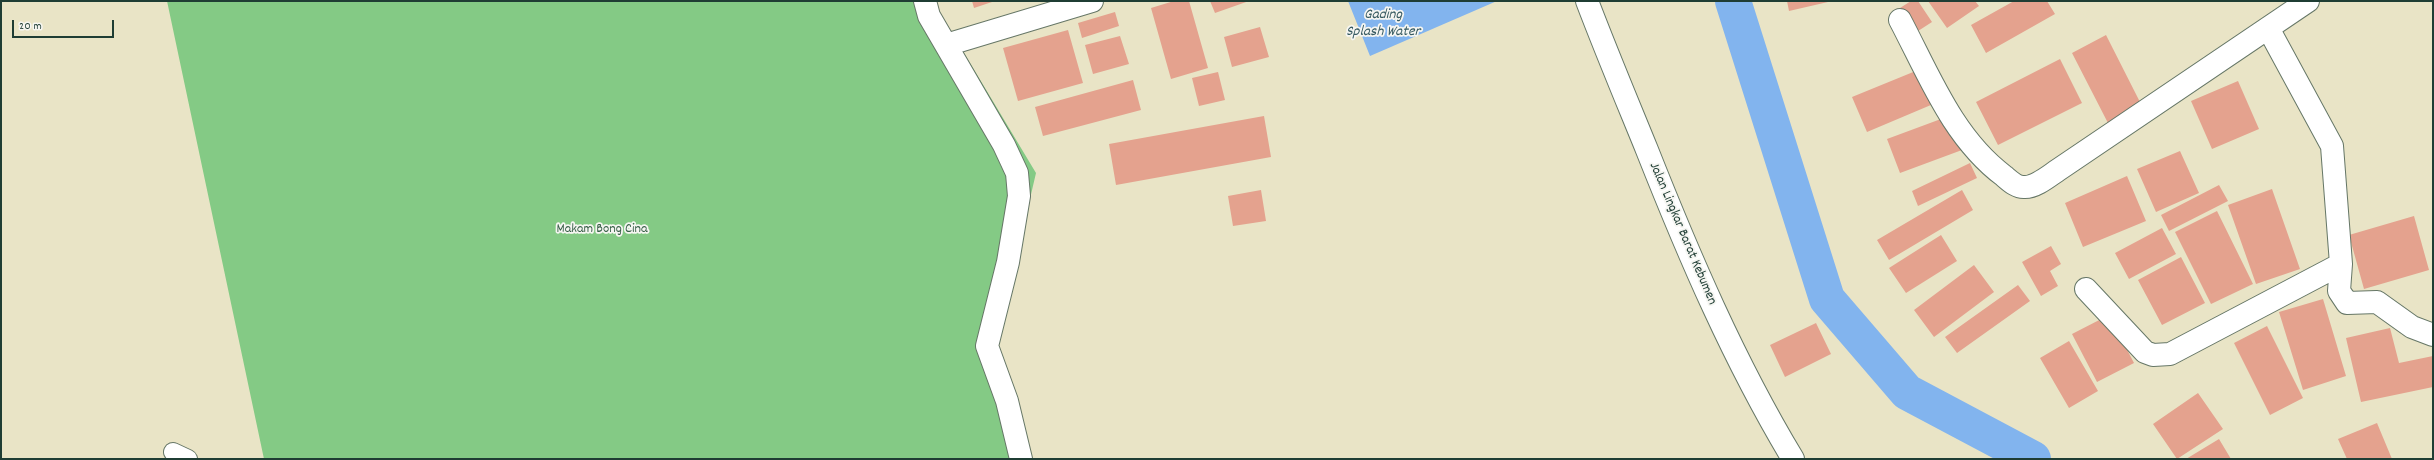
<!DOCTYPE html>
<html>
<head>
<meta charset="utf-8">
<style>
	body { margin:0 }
	#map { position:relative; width:2434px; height:460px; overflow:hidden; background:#e9e4c6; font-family:Dekko,sans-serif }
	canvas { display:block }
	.frame { position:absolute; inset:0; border:2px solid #1f3d34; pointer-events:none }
	.scale { position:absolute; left:12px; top:20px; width:102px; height:18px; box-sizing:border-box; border:2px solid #1f3d34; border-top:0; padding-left:5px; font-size:12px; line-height:14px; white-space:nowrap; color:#1f3d34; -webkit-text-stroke:3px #f6f6f2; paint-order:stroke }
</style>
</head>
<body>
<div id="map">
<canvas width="2434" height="460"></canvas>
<div class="frame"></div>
<div class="scale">20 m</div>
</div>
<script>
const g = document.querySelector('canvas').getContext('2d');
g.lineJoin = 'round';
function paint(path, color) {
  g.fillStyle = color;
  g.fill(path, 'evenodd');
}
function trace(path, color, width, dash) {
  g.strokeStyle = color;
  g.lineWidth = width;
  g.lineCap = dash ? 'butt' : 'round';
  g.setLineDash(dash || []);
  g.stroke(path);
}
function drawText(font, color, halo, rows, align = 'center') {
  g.font = font + ' Dekko,sans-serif';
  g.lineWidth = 3.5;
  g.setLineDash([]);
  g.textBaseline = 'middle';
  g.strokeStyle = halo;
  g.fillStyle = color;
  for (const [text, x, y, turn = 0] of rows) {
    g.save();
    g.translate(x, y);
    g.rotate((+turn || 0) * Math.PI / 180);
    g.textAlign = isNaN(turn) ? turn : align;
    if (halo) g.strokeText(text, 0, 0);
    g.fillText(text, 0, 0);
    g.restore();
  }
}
paint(new Path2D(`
	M 167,1 L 935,1 L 937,8 L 1036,173 L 996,344 L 1029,459 L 264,459 Z`), '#84ca85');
paint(new Path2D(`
	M 1348,1 L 1497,1 L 1370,56 Z`), '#82b4ee');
trace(new Path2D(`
	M 1733,1 L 1827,299 L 1907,392 L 2033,459`), '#82b4ee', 36);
paint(new Path2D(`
	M 972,1 L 995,1 L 974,8 Z
	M 1174,1 L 1189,1 L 1208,68 L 1171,79 L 1151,8 Z
	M 1210,1 L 1249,1 L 1215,13 Z
	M 1787,1 L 1828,1 L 1828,2 L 1789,11 Z
	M 1911,1 L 1918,1 L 1932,22 L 1915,33 L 1900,8 Z
	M 1928,1 L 1975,1 L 1979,6 L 1947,28 Z
	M 2014,1 L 2047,1 L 2055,14 L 1986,53 L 1971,25 Z
	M 1115,12 L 1119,26 L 1082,38 L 1078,23 Z
	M 1260,27 L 1269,57 L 1232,67 L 1224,37 Z
	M 1068,30 L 1083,83 L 1018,101 L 1003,48 Z
	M 2106,35 L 2143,108 L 2109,125 L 2072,53 Z
	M 1120,36 L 1129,64 L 1093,74 L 1085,45 Z
	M 2060,59 L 2082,103 L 1998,145 L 1976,102 Z
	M 1923,68 L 1938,102 L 1867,132 L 1852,97 Z
	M 1218,72 L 1225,100 L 1199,106 L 1192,78 Z
	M 1133,80 L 1141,110 L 1043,136 L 1035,107 Z
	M 2238,81 L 2259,129 L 2212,149 L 2191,101 Z
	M 1264,116 L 1271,157 L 1116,185 L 1109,144 Z
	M 1949,116 L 1962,150 L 1900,173 L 1887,139 Z
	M 2180,151 L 2199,193 L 2156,212 L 2137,169 Z
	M 1970,163 L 1977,178 L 1918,206 L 1912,191 Z
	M 2127,176 L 2146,221 L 2083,247 L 2065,203 Z
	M 2219,185 L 2228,201 L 2169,231 L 2161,215 Z
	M 2272,189 L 2300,269 L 2256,284 L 2228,205 Z
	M 1261,190 L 1266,221 L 1233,226 L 1228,196 Z
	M 1962,190 L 1973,210 L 1889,260 L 1877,240 Z
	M 2217,211 L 2253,284 L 2211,304 L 2175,232 Z
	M 2414,216 L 2429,270 L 2364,289 L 2349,235 Z
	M 2162,228 L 2176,254 L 2129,279 L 2115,253 Z
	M 1941,235 L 1957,261 L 1906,293 L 1889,268 Z
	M 2051,246 L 2061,264 L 2050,271 L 2058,286 L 2041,296 L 2022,262 Z
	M 2181,257 L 2205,303 L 2162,325 L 2138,280 Z
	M 1974,265 L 1994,292 L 1934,337 L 1914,310 Z
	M 2018,285 L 2030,301 L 1957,353 L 1945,337 Z
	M 2323,299 L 2346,376 L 2303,390 L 2279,312 Z
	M 2109,315 L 2134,363 L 2097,382 L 2072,334 Z
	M 1816,323 L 1831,354 L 1785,377 L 1770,345 Z
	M 2267,326 L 2303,398 L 2270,415 L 2234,343 Z
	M 2390,328 L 2399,363 L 2433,356 L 2433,387 L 2361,402 L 2346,338 Z
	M 2069,341 L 2098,391 L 2069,408 L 2040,358 Z
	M 2198,393 L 2223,429 L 2177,459 L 2153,424 Z
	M 2377,423 L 2392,459 L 2347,459 L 2338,439 Z
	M 2219,439 L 2231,459 L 2186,459 Z`), '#e4a28e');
const service = new Path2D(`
	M 173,452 L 188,459`);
const minor = new Path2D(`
	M 925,1 L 929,16 L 1004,145 L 1017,173 L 1019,196 L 1008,262 L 987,346 L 1007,401 L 1021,459
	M 1900,20 C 1929,75 1953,138 2004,176 C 2010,181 2017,188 2025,187 C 2036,187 2049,176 2058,170 L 2308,1
	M 2268,28 L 2332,146 L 2341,264 L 2339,291 L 2347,303 L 2377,302 L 2412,327 L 2433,335
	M 946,45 L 1092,1
	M 2086,289 L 2145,352 L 2153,355 L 2170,354 L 2341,264`);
const secondary = new Path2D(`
	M 1587,1 C 1606,51 1627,101 1647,150 C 1689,256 1734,361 1793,459`);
trace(service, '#667767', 20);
trace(minor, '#667767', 24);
trace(secondary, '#667767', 24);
trace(service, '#fff', 18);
trace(minor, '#fff', 22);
trace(secondary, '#fff', 22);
drawText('14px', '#386048', '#f6f6f2', [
	["Makam Bong Cina",602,230]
]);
drawText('14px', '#1f3d34', '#f6f6f2', [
	["Jalan Lingkar Barat Kebumen",1682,234,67]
]);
drawText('italic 15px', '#385b62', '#f6f6f2', [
	["Gading",1383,16],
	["Splash Water",1383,33]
]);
</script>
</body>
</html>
